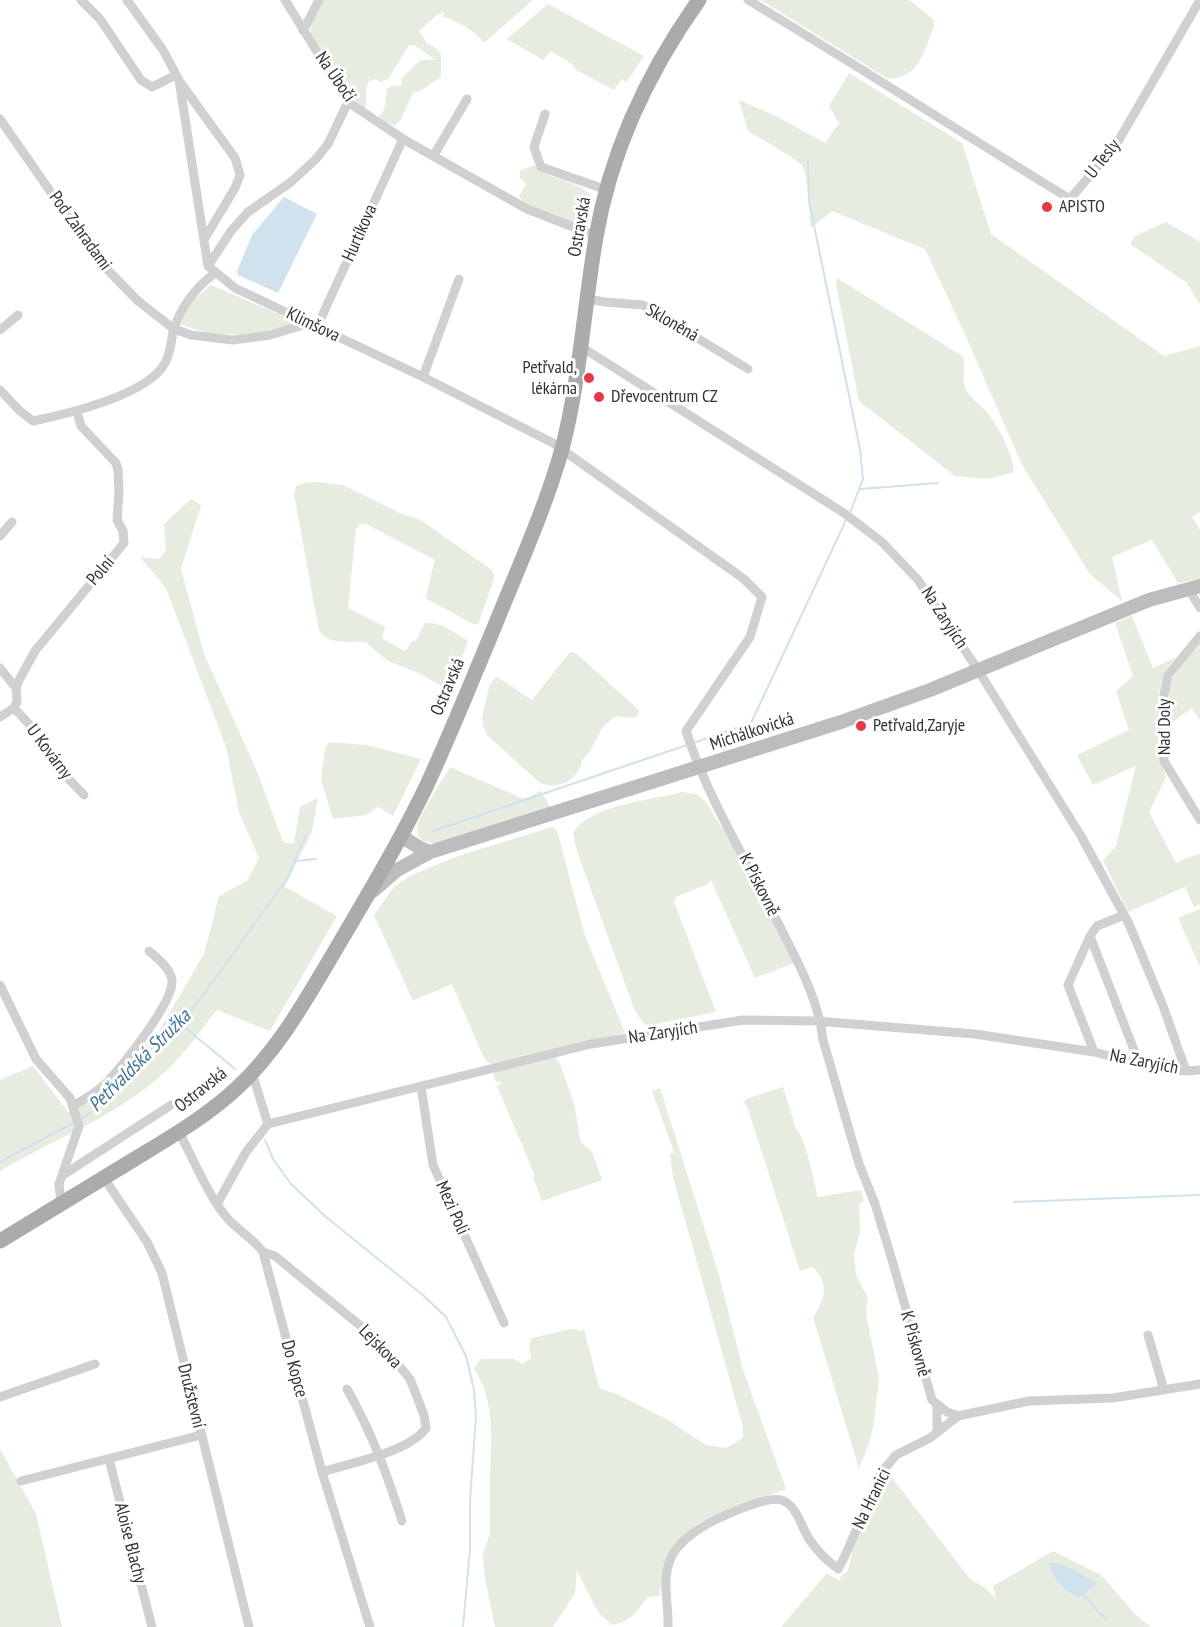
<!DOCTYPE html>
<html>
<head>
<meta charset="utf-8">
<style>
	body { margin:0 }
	canvas { display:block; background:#fff }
</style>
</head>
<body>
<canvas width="1200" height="1627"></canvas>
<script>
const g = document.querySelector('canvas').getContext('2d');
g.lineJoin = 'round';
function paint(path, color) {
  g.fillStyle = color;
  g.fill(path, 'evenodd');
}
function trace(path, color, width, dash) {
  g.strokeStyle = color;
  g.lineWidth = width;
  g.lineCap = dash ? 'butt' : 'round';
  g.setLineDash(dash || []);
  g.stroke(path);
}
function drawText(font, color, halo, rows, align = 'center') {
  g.font = font + ' "PT Sans Narrow",sans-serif';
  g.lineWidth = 6;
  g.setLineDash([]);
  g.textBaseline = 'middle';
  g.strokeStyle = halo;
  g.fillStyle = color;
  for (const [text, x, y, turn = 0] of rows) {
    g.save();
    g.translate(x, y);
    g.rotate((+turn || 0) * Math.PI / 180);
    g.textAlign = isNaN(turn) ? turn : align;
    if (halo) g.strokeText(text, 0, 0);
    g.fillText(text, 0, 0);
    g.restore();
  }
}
paint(new Path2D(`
	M 322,0 L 533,0 L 484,43 C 474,29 458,22 442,16 L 445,12 L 438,14 L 419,31 L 427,43 L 437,49 L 441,55 L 441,77 L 420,91 L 413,93 L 400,121 L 394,126 L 378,118 L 384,110 L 387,89 L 392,85 L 398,86 L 402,85 L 401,79 L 420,60 L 435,60 L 414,45 L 409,45 L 388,79 L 380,82 L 376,79 L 369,81 C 363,91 368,99 365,109 L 353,99 L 312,38 C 307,23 316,12 322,0 Z
	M 761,0 L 909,0 L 932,18 L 934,21 L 934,26 C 924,51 920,78 888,79 Z
	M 548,4 L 644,56 L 627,82 L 622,79 L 614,90 L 576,70 L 573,65 L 551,51 L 543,60 L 507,39 Z
	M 849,73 L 962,143 L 991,234 L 1164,356 L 1200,346 L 1200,512 L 1192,517 L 1200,530 L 1200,579 L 1178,583 L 1152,540 L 1112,557 L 1122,601 L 1090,574 L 1022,465 L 964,332 L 925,249 L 832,211 L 811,228 C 810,218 807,172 803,167 C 798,159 759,138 748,131 L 739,100 L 774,115 L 825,143 L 839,123 L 829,106 Z
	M 534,165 C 549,182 577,178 591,196 L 586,223 L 581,228 L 529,207 L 519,197 L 526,184 L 520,178 L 520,171 Z
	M 1166,222 L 1200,242 L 1200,304 L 1186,282 L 1130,244 L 1135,236 Z
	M 837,278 L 962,356 C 967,365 961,378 965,388 C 969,397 977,402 984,409 C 998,424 1012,452 1014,472 L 988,479 L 955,476 L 859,401 L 836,284 Z
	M 211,285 L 290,319 L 291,325 C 254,335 217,340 181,324 L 189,304 Z
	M 316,482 L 343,485 L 404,515 L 419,519 L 492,570 L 494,575 L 493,581 L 479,622 L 475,625 L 427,599 L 426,595 L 435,560 L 366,524 L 360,524 L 356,529 L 348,608 L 385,627 L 382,638 L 404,651 L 407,649 L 412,641 L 415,642 L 425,623 C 439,621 457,634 468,641 L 449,691 L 421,674 L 388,661 L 365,642 C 349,641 331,646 319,631 L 294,494 L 296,486 L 304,483 Z
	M 191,499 L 201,505 L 181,569 L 204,654 L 258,774 L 283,842 L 294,844 L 300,807 L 318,798 L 312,831 L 285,887 L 337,916 L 270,1031 L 217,1010 C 203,1027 189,1048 173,1064 C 126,1113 57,1137 0,1171 L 0,1080 L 33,1066 L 68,1112 L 102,1092 L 159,1031 L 204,954 L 219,896 L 248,880 L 259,858 L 239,812 L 226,747 L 166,588 L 140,557 L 158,559 L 166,551 L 164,524 Z
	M 1132,616 L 1153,668 L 1176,657 L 1164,672 L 1159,692 L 1159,757 L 1166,777 L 1149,812 L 1176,863 L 1200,853 L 1200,904 L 1194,907 L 1185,887 L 1128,912 L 1103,861 L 1116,846 L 1136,766 L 1093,785 L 1077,755 L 1129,730 L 1116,691 L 1133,676 L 1115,623 Z
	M 1200,641 L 1200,720 L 1192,708 L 1167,726 L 1170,682 L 1183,661 Z
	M 570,652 L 573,652 L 578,655 L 639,710 L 638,715 L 634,718 L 615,716 L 603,727 L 590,751 L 582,760 C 580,780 558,790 540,783 L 487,735 L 484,728 L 482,718 L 489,687 L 496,676 L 532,700 Z
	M 329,742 L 366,745 L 421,759 L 393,816 L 378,807 L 366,815 L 333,819 L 321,780 L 325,749 Z
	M 450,767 L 524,799 L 541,791 L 550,807 L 438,843 C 428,843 418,842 417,830 C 416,819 444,778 450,767 Z
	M 682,792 L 696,794 L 705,801 L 746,866 L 794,963 L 755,978 L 711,880 L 708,884 L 676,897 L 674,902 L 716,1012 L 650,1025 L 644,1024 L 635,1011 L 577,851 L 573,833 C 588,805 653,800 682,792 Z
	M 552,827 L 557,830 L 584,933 L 625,1033 L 493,1065 L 486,1061 L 483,1056 L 452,984 L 414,1000 L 412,999 L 374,915 L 394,887 L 410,876 L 455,857 Z
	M 1200,909 L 1200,967 L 1178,918 Z
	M 555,1057 L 560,1064 L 574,1104 L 581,1142 L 592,1152 L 602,1180 L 542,1201 L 533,1177 L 535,1176 L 497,1086 L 501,1084 L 500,1081 L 496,1082 L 493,1074 L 494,1072 Z
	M 783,1087 L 796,1129 C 807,1141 813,1180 818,1197 L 861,1190 L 864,1201 L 859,1204 L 860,1232 L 854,1254 L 856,1275 L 868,1298 L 866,1307 L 867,1319 L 879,1378 L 874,1423 L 869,1444 L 859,1468 L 813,1317 C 825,1300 830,1282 812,1267 L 800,1271 L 748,1109 L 744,1102 L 746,1099 Z
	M 660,1088 L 719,1275 L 743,1370 L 786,1489 L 700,1522 L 680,1539 L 659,1591 L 660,1596 L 647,1597 C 638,1612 629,1622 612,1625 L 598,1612 L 577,1570 L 575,1593 L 553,1627 L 495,1627 C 491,1606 483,1575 483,1554 C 484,1546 490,1539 490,1531 C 490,1513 490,1496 490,1479 C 491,1443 496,1400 474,1369 L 481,1359 L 514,1359 L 522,1364 L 531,1358 L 529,1344 L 532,1338 L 571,1329 L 578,1329 L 580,1332 L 584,1329 L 599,1387 L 602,1389 L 619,1395 L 668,1420 L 706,1445 L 726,1448 L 743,1438 L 743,1427 L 673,1177 L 670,1154 L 674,1152 L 652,1091 Z
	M 0,1449 L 36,1514 L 62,1627 L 0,1627 Z
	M 890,1475 L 970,1579 L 984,1587 L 996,1599 L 993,1586 L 1053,1551 L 1101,1575 L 1135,1614 L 1151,1627 L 781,1627 L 827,1573 L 840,1581 L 841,1576 L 847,1572 C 851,1564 851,1554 854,1545 C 858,1532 881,1480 890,1475 Z`), '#e6ecdf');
paint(new Path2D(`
	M 284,197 L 317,214 L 278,293 L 238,275 L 237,271 L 252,235 Z
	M 1053,1563 C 1068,1565 1084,1574 1096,1584 L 1079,1598 C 1063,1591 1055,1580 1049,1564 Z`), '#cfe2ee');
trace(new Path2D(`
	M 808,161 L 809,201 L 860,449 L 863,479 L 850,513
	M 861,489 L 938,483
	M 693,743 L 751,723 L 847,518
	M 433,831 L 687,745
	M 295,861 L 316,859
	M 182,1025 L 235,1069
	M 80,1119 L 95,1110 L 136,1062 L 182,1024 L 287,879 L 305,836
	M 265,1140 L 273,1159 L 291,1184 L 326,1217 L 424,1296 L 446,1317 L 466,1356 L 474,1390 L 476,1417 L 470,1500 L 470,1549 L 463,1627
	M 0,1162 L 75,1122
	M 1014,1202 L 1200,1195
	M 1083,1594 L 1107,1621`), '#cfe2ee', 2);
trace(new Path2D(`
	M 81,0 L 100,19 L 141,80 L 152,87 L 176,75
	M 127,0 L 163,50 L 179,80 L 208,266 L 235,288 L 423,377 L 553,443 L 744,579 L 762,597 L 750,637 L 686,731 C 709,802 750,866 783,933 C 800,966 819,1002 823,1040 L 859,1164 L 875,1204 L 892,1260 L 932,1400 L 947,1412 L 958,1416
	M 285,0 L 348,102 L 403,139 L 527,209 L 596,236
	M 748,0 C 856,65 962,133 1070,199 L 1116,145 L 1200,0
	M 303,31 L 319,0
	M 180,82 L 235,158 L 240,175 L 235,188 L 205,238
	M 545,114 L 534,147 L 541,167 L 607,190
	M 0,119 L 98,260 L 138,301 L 174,329 L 191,335 L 233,340 L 270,335 L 310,323
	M 434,155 L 467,99
	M 208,266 L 231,231 L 248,212 L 291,182 L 316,159 L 328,144 L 348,102
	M 588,299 L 605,302 L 643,305 L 748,369
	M 317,327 L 403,139
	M 0,330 L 18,315
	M 423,377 L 459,279
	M 0,390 L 20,411 L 33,421 C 67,414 148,395 165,363 C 170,355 171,342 173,332 C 180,308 195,288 215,273
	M 0,536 L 12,522
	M 1188,588 L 1200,608
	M 1200,636 L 1168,675 L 1163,700 L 1164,761 L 1200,820
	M 0,668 L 16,688
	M 14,708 L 43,739 L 58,768 L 84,795
	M 0,717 L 14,708 L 17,702 L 16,688 L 19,680 L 35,651 L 124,543 L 123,531 L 117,520 L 119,492 L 118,470 L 116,463 L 81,426 L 77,412
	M 1090,936 L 1139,1063
	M 0,985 L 36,1059 L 70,1098 L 79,1126 L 59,1184 L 61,1204
	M 1094,1052 L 1068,985 L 1090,936 L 1097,926 L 1124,915
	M 1186,1071 L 1200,1070
	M 252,1073 L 268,1124 L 591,1044 L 743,1020 L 816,1021 L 975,1034 L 1094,1052 L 1164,1070 L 1186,1071 L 1163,1006 L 1129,924 L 1081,836 L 978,670 L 918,580 L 882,542 L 844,513 L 580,346
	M 421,1087 L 433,1165 L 504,1323
	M 73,1106 C 84,1099 98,1092 107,1082 C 123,1065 174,1002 172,980 C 170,968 158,959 149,951
	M 179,1132 C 193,1158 209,1198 228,1219 C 239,1231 253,1238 263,1252 L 322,1472 L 370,1627
	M 63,1175 L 171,1105
	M 104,1178 L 147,1242 L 162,1273 L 249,1627
	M 217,1204 L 246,1152 L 268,1124
	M 263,1252 L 275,1256 L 379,1341 L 410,1379 L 424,1415 L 426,1428 C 410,1452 350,1463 322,1472
	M 1148,1335 L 1164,1390
	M 347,1389 C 372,1433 387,1474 402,1521
	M 0,1397 L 95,1364
	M 937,1406 L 937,1431
	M 109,1459 L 152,1627
	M 21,1481 L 201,1435
	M 668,1627 C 669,1606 662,1584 669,1563 C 673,1549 687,1537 699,1529 C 713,1520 769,1493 784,1501 C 797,1507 802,1528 809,1539 C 817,1551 826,1560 838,1569 L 845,1556 L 881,1473 L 896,1455 L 930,1438 L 958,1416 L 1029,1401 L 1113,1398 L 1200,1384`), '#d0d0d0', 9);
trace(new Path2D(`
	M 401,836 L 420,848 L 430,852
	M 373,891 L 397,870 L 430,852 L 841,722 L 930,690 L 1149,600 L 1200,586`), '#bdbdbd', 14);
trace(new Path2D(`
	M 0,1241 C 44,1214 89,1187 133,1160 C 169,1138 206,1117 237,1088 C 279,1049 307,998 336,949 C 367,896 399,843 426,787 C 451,733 473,678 496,623 C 519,566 545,509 562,449 C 580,380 584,307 596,237 C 611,149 648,72 699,0`), '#ababab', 15);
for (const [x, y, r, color] of [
	[1047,207,6,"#e63946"],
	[589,378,6,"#e63946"],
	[599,397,6,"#e63946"],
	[861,726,6,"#e63946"]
]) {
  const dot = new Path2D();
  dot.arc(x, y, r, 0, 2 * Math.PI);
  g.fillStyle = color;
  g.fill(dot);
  trace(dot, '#fff', 2);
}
drawText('18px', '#333', '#fff', [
	["Na Úbočí",335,77,55],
	["U Tesly",1103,159,-52],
	["Ostravská",580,227,-80],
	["Pod Zahradami",80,231,54],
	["Hurtíkova",360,233,-66],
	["Skloněná",672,323,30],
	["Klimšova",313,325,26],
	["Polní",101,571,-50],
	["Na Zaryjích",944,618,57],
	["Ostravská",448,687,-67],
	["Nad Doly",1165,727,-90],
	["Michálkovická",752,732,-18],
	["U Kovárny",49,752,53],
	["K Pískovně",759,885,63],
	["Na Zaryjích",663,1033,-9],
	["Na Zaryjích",1144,1062,11],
	["Ostravská",201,1090,-38],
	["Mezi Poli",452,1208,66],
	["K Pískovně",915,1344,74],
	["Lejskova",380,1347,46],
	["Do Kopce",294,1369,75],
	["Družstevní",191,1396,76],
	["Na Hranici",872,1499,-64],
	["Aloise Blachy",130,1543,76]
]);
drawText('18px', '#333', '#fff', [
	["APISTO",1059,207],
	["Petřvald,",577,368,"right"],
	["lékárna",577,389,"right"],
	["Dřevocentrum CZ",611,397],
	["Petřvald,Zaryje",873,726]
], 'left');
drawText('italic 20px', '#3f7597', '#fff', [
	["Petřvaldská Stružka",140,1061,-45]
]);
</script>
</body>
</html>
